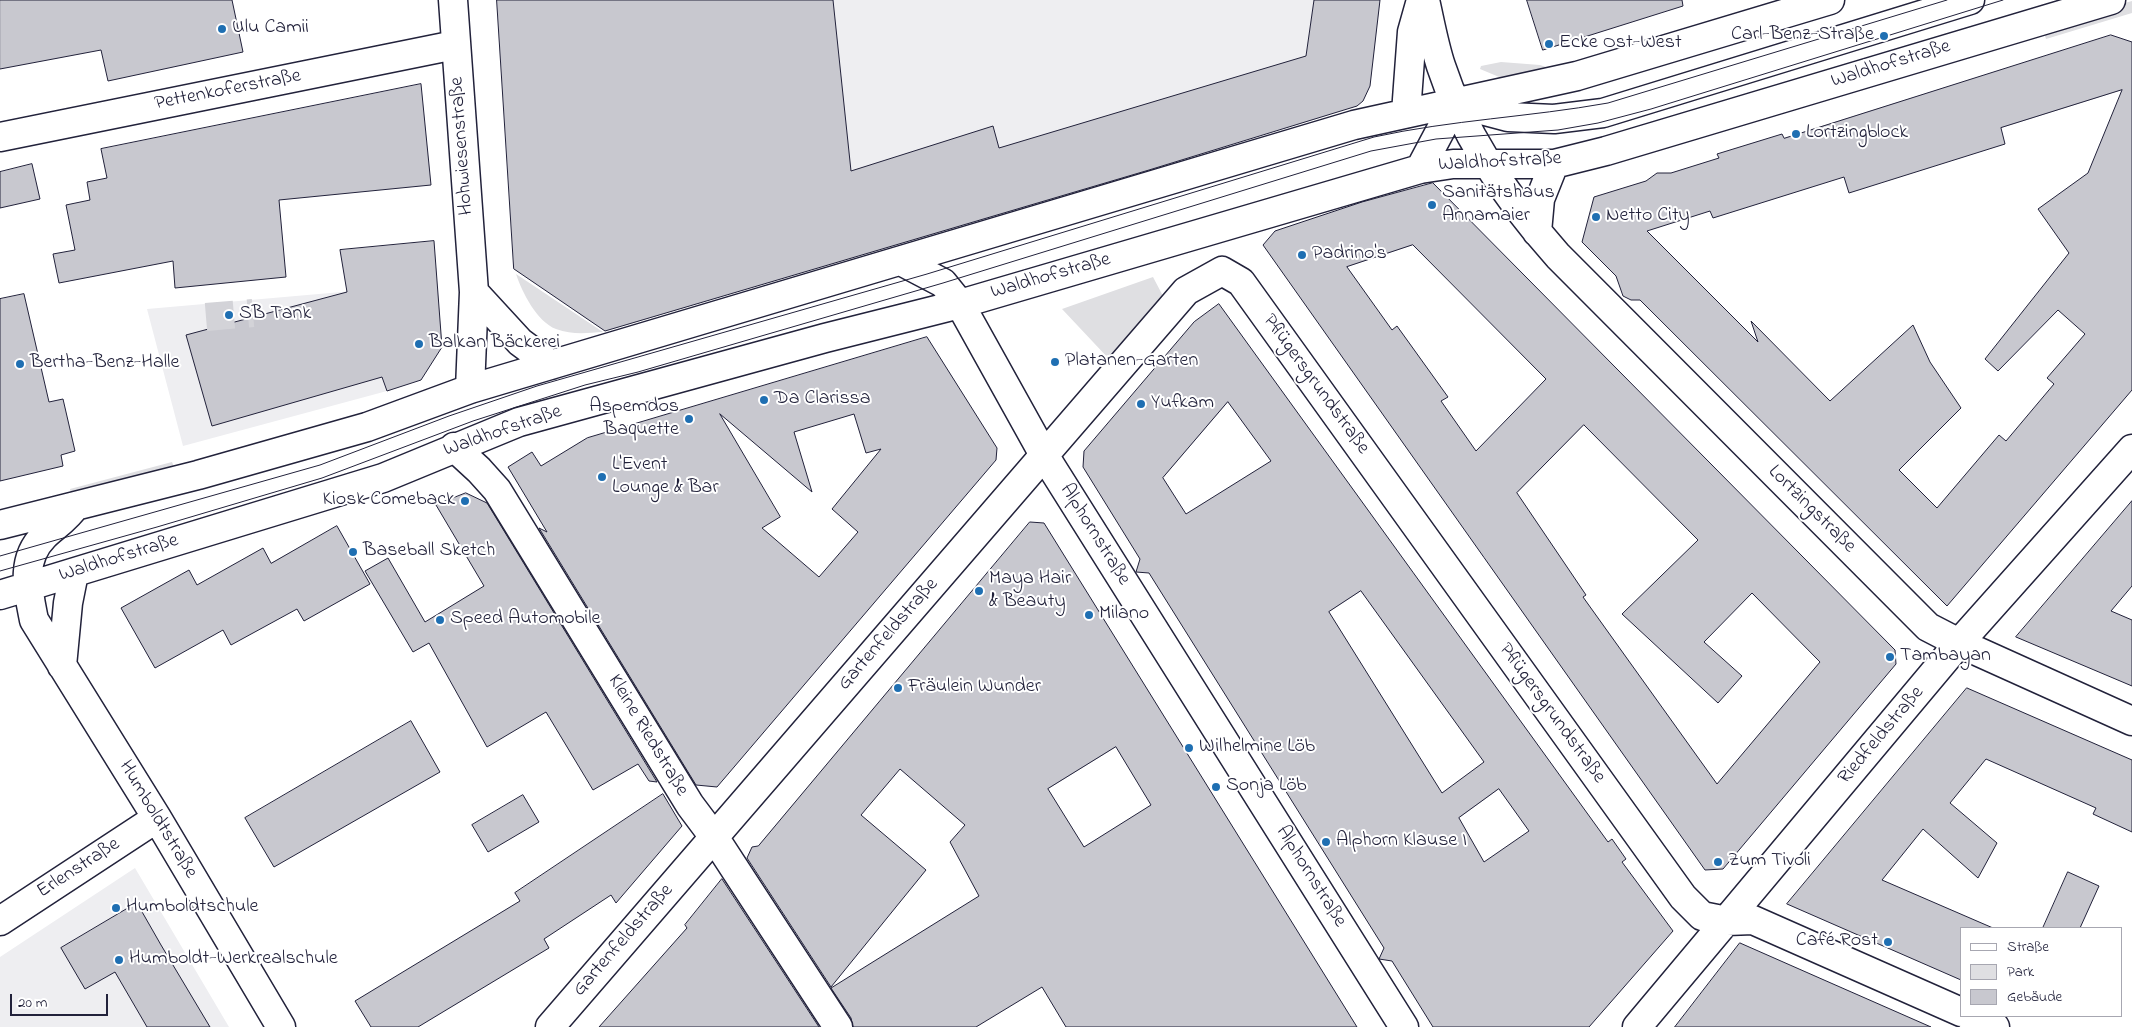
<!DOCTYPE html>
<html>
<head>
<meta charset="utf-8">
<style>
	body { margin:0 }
	#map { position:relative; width:2132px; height:1027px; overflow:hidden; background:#fff; font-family:"Indie Flower",sans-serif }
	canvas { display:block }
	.legend { position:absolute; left:1960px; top:927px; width:162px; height:90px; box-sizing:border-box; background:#fff; border:1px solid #a7a7b1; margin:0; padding:6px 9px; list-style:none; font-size:15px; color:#22223b }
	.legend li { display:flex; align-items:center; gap:10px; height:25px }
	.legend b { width:25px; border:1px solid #a7a7b1 }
	.scale { position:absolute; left:10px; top:994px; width:98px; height:22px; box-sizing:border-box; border:2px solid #22223b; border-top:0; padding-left:6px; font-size:15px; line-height:18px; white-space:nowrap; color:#22223b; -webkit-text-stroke:4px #fff; paint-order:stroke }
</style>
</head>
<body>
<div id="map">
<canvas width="2132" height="1027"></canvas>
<ul class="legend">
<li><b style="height:6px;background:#fff"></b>Straße</li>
<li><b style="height:14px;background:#dfdfe2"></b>Park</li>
<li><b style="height:14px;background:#c8c8cf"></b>Gebäude</li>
</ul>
<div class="scale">20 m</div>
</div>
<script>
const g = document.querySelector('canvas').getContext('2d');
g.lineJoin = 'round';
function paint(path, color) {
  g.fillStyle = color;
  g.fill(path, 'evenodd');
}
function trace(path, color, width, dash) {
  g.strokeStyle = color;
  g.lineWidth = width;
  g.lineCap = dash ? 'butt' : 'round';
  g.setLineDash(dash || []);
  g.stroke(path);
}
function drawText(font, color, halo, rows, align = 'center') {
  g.font = font + ' "Indie Flower",sans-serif';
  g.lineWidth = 4;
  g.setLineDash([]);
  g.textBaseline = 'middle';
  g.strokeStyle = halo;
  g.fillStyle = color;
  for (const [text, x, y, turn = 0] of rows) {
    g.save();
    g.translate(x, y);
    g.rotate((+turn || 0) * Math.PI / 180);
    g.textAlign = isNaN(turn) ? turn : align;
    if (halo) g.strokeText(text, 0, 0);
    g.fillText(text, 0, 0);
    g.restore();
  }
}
paint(new Path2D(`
	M 496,0 L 1380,0 L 1370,86 L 1363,101 L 1357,106 L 981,221 L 605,331 L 514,269 Z
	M 353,291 L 387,391 L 183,446 L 147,309 Z
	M 135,868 L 229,1027 L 0,1027 L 0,957 Z`), '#eeeef1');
paint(new Path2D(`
	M 2132,1 L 2132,13 L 2046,39 L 2042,26 Z
	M 1501,62 L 1540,65 L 1549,68 L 1504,79 L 1480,69 L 1481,66 Z
	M 516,274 L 603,332 C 587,333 572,335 556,329 C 537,322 522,292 516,274 Z
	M 1153,277 L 1163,296 L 1109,359 L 1062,309 Z
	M 172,462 L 174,467 L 71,494 L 70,489 Z`), '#dfdfe2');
const building = new Path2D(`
	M 0,0 L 232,0 L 243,52 L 108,81 L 101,50 L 0,69 Z
	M 497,0 L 833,0 L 851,171 L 993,126 L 999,148 L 1306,56 L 1314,0 L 1380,0 L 1370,86 L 1363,101 L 1357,106 L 1149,170 L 605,331 L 514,269 Z
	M 1527,0 L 1682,0 L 1683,6 L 1543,50 Z
	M 2111,35 L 2132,42 L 2132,390 L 1947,606 L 1640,300 L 1631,300 L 1623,296 L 1616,276 L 1582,242 L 1594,197 L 1646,181 L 1657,173 L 1671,173 L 1719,158 L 1717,154 L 1782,134 L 1784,138 ZM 2122,90 L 2088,173 L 2038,209 L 2069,253 L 1985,359 L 1998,371 L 2058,310 L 2085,334 L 2047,378 L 2054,384 L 2006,441 L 1999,435 L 1937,508 L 1899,470 L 1961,408 L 1930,362 L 1913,325 L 1830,401 L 1751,321 L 1758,342 L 1647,231 L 1710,211 L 1713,218 L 1844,177 L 1849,193 L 2005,144 L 2001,128 Z
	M 421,84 L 431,185 L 279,200 L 286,277 L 175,288 L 173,261 L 59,283 L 53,254 L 75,250 L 66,205 L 90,200 L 87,182 L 107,178 L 101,149 Z
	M 32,164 L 40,199 L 0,208 L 0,172 Z
	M 1433,183 L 1895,650 L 1896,664 L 1723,869 L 1705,870 L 1263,245 L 1275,231 L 1362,202 ZM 1413,245 L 1546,379 L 1476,451 L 1441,401 L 1448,397 L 1397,326 L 1392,330 L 1347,267 ZM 1584,425 L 1698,540 L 1622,614 L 1718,703 L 1742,676 L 1704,642 L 1752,593 L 1820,662 L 1717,784 L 1583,597 L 1586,595 L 1517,493 Z
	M 434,241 L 442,347 L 421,380 L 387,391 L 382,377 L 212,426 L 186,335 L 347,292 L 340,250 Z
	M 24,294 L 49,402 L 63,399 L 75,451 L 61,455 L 63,466 L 0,481 L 0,299 Z
	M 1219,304 L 1608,842 L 1612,839 L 1626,859 L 1622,862 L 1673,931 L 1589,1027 L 1433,1027 L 1392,961 L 1379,959 L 1384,948 L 1149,573 L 1136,572 L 1140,559 L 1083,467 L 1084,451 L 1194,322 ZM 1228,402 L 1271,461 L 1186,514 L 1163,478 ZM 1361,591 L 1484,762 L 1442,793 L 1329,612 ZM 1499,789 L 1529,831 L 1484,862 L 1459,818 Z
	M 927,337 L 997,448 L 996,460 L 717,787 L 696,785 L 539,528 L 547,532 L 508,467 L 532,452 L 541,466 L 587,438 ZM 720,414 L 812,492 L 794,432 L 854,414 L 866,453 L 881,449 L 832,509 L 858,532 L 819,577 L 762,528 L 780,517 Z
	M 466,493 L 487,503 L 657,782 L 649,781 L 638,764 L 593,790 L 546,712 L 487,747 L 429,643 L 413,652 L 365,571 L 388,558 L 425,622 L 484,586 L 436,505 Z
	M 2132,501 L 2132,586 L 2111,611 L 2132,620 L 2132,686 L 2016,637 Z
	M 1030,522 L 1044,523 L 1357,1027 L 1066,1027 L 1042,987 L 976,1027 L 853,1027 L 851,1018 L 831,988 L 979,896 L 950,842 L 965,825 L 900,769 L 861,815 L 926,870 L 831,987 L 747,858 L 752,847 L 758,846 ZM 1116,747 L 1151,805 L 1084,847 L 1048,789 Z
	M 337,526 L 370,584 L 304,621 L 297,609 L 231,645 L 223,630 L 155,668 L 121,608 L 189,570 L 197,585 L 263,548 L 271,563 Z
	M 1967,688 L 2132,760 L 2132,832 L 2093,814 L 2096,808 L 1986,759 L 1950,803 L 1997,843 L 1978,878 L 1923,829 L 1882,880 L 1993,928 L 1961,928 L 1961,980 L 1787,904 Z
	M 411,721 L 440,772 L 274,867 L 245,818 Z
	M 663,794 L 682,826 L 616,903 L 611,895 L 544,939 L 549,948 L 418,1027 L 371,1027 L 355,1001 L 520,901 L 515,893 Z
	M 523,795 L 539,822 L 488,852 L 472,825 Z
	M 2068,872 L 2099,886 L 2080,928 L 2043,928 Z
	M 722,879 L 819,1027 L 599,1027 L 687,928 L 685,925 Z
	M 137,903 L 161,945 L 210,1027 L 147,1027 L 115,972 L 85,989 L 61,948 Z
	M 1740,943 L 1824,980 L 1931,1027 L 1675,1027 Z`);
paint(building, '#c8c8cf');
trace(building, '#22223b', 1);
trace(new Path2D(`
	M 206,317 L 253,313`), '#d3d3d8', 28, [28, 14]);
const minor = new Path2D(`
	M 453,0 L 474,292 L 470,389
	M 1425,0 C 1430,22 1434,45 1441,66 C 1464,137 1509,201 1558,256 L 1928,627 L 1959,643 L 2132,721
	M 1459,104 L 1508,117 L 1554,119 L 1603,113 L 1970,0
	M 1406,113 L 1412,32 L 1421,0
	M 0,137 L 455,45
	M 1420,169 L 1455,103
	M 1537,232 L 1540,199 L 1554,164
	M 901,261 L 943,283 L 960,304 L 1044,455 L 1404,1027
	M 474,292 L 520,342 L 551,365
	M 454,447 L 479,470 L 497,490 L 690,805 L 714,837 L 838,1027
	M 75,506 C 67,519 54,526 44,536 C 20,560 28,590 34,620 L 157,818 L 281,1027
	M 0,525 L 198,475 L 367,427 L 470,389 L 1354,125 L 1577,76 L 1830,0
	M 0,595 L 383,478 L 519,422 L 825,338 L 960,304 L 1420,169 L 1453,164 L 1554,164 L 1606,151 L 2111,0
	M 62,666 L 68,603 L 74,573
	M 0,921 L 157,818
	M 1969,1016 L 1995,1027
	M 550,1027 L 1186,291 L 1222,271 L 1241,282 L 1683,897 L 1702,916 L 1727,921 L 1753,920 L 1961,1012
	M 1637,1027 L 1959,643 L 2132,449`);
trace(minor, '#22223b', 31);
trace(minor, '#fff', 28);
trace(new Path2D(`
	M 0,556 L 320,465 L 449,416 L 537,386 L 927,274 L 1374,137 C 1451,120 1530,117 1608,103 L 1947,0
	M 0,571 L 157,527 L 322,478 L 473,421 L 585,385 L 638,372 L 943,283 L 1371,151 L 1436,139 L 1558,130 L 1598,123 L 1651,109 L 2003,0`), '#22223b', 1);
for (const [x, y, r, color] of [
	[222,29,5,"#1f6fb2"],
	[1884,36,5,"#1f6fb2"],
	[1549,44,5,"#1f6fb2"],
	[1796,134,5,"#1f6fb2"],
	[1432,205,5,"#1f6fb2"],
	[1596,217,5,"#1f6fb2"],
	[1302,255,5,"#1f6fb2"],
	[229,315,5,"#1f6fb2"],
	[419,344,5,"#1f6fb2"],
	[1055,362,5,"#1f6fb2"],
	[20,364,5,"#1f6fb2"],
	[764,400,5,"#1f6fb2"],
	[1141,404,5,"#1f6fb2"],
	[689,419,5,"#1f6fb2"],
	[602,477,5,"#1f6fb2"],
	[465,501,5,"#1f6fb2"],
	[353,552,5,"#1f6fb2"],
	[979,591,5,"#1f6fb2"],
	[1089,615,5,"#1f6fb2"],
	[440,620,5,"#1f6fb2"],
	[1890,657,5,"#1f6fb2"],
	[898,688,5,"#1f6fb2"],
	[1189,748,5,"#1f6fb2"],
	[1216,787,5,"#1f6fb2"],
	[1326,842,5,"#1f6fb2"],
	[1718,862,5,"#1f6fb2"],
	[116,908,5,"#1f6fb2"],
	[1888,942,5,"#1f6fb2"],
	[119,960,5,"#1f6fb2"]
]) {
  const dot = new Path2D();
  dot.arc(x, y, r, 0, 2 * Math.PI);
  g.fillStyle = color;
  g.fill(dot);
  trace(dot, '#fff', 2);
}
drawText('20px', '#22223b', '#fff', [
	["Ulu Camii",232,29],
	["Carl-Benz-Straße",1874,36,"right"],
	["Ecke Ost-West",1559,44],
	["Lortzingblock",1806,134],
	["Sanitätshaus",1442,194],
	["Annamaier",1442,217],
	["Netto City",1606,217],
	["Padrino's",1312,255],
	["SB Tank",239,315],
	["Balkan Bäckerei",429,344],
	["Platanen-Garten",1065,362],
	["Bertha-Benz-Halle",30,364],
	["Da Clarissa",774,400],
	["Yufkam",1151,404],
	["Aspemdos",679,408,"right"],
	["Baquette",679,431,"right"],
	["L'Event",612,466],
	["Lounge & Bar",612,489],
	["Kiosk Comeback",455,501,"right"],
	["Baseball Sketch",363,552],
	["Maya Hair",989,580],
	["& Beauty",989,603],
	["Milano",1099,615],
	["Speed Automobile",450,620],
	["Tambayan",1900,657],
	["Fräulein Wunder",908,688],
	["Wilhelmine Löb",1199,748],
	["Sonja Löb",1226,787],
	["Alphorn Klause I",1336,842],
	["Zum Tivoli",1728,862],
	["Humboldtschule",126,908],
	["Café Rost",1878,942,"right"],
	["Humboldt-Werkrealschule",129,960]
], 'left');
drawText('20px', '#22223b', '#fff', [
	["Waldhofstraße",1891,65,-17],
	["Pettenkoferstraße",228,91,-11],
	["Hohwiesenstraße",463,146,-94],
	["Waldhofstraße",1500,163,-3],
	["Waldhofstraße",1051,277,-16],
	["Pflügersgrundstraße",1315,385,54],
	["Waldhofstraße",503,432,-19],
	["Lortzingstraße",1811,510,45],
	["Alphornstraße",1094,535,58],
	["Waldhofstraße",119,559,-17],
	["Gartenfeldstraße",889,635,-49],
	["Pflügersgrundstraße",1551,714,54],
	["Kleine Riedstraße",647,736,59],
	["Riedfeldstraße",1882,736,-50],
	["Humboldtstraße",157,820,59],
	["Erlenstraße",79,869,-33],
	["Alphornstraße",1310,877,58],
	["Gartenfeldstraße",624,941,-49]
]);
</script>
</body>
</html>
